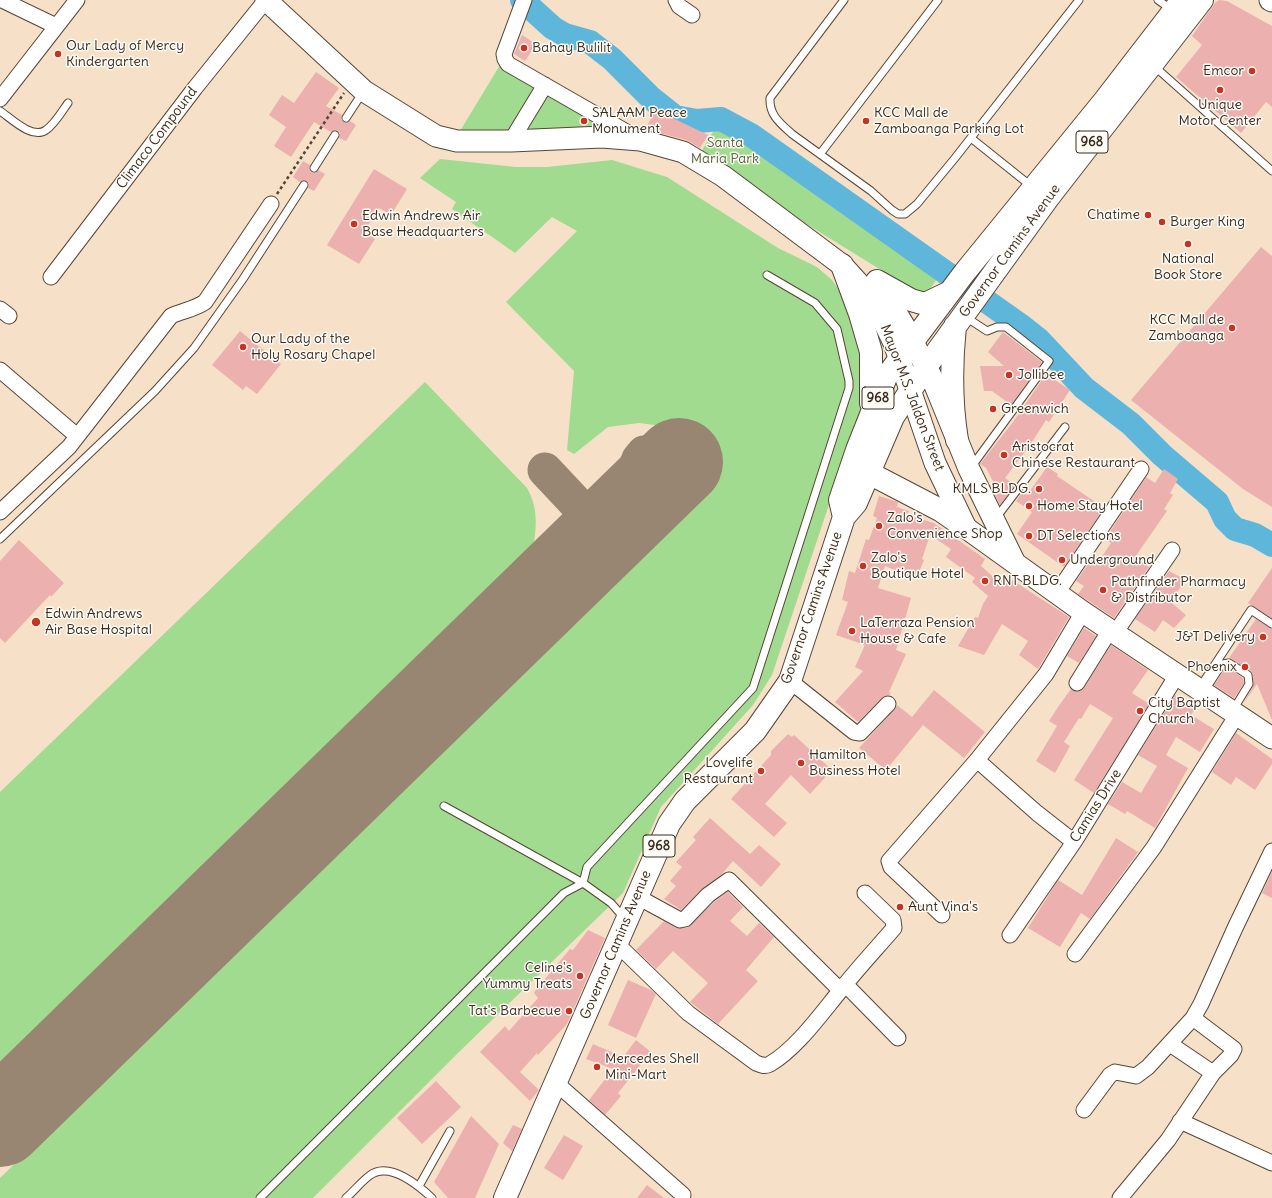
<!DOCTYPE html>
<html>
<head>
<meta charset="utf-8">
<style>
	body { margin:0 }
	canvas { display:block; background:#f6e0c7 }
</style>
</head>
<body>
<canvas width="1272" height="1198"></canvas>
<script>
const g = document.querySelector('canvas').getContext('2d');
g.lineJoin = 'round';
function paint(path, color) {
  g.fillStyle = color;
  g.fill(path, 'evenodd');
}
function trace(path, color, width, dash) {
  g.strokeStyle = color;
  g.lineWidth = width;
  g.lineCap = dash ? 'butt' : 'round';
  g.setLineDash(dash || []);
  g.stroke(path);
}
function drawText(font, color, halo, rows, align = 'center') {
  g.font = font + ' Delius,sans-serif';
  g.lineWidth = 3;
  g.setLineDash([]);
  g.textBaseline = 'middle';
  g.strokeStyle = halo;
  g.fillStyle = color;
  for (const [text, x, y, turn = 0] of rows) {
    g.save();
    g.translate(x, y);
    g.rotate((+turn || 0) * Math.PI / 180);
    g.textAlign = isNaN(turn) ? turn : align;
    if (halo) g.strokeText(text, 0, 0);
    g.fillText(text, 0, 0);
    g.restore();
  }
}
paint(new Path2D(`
	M 500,65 L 540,86 L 512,133 L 460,131 Z
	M 547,90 L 610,128 L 519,135 Z
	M 719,122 L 939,276 L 927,293 L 915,291 L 698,157 Z
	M 440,159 L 516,167 L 547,167 L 612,160 L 667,177 L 778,248 L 817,267 L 832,280 L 843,295 L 857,330 L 865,397 L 772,675 L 753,705 L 661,807 L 623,893 L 460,1051 L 313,1198 L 0,1198 L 0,1178 L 710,485 L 655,425 L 639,423 L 608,427 L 574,454 L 567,450 L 574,371 L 506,302 L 577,231 L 552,217 L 515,253 L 452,209 L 456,202 L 420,178 Z
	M 425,382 L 527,488 C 537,505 537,523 534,542 L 0,1062 L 0,792 Z`), '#a0db8f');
trace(new Path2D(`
	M 522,0 L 553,28 L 565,35 L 590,42 L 612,59 L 651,98 L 675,117 L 697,121 L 721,119 L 751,135 L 1020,325 L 1039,340 L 1084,388 L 1131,424 L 1162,455 L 1217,502 L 1225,519 L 1235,529 L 1255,535 L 1272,545`), '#5eb7db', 24);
trace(new Path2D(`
	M 545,470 L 605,534
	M 612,527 L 639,459 L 644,453 C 661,452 679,479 673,495 C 672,499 668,503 666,506 L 625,515`), '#988572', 35);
trace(new Path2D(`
	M 0,1123 L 679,462`), '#988572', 88);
paint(new Path2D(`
	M 1219,0 L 1227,1 L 1272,26 L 1272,107 L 1266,102 L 1241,133 L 1176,77 L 1202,45 L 1192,36 L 1215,3 Z
	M 522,35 L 536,44 L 525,61 L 514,54 Z
	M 316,72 L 339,88 L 326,106 L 342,115 L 341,120 L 344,122 L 350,121 L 356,125 L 346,141 L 339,138 L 340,133 L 337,131 L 331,132 L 314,122 L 291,157 L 274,146 L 286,127 L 269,115 L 282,95 L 294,103 Z
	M 656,110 L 708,135 L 700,148 L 686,140 L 645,129 Z
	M 303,161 L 310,165 L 309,168 L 311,172 L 314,173 L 318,170 L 325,174 L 314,191 L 308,188 L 309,183 L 306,181 L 300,182 L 293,177 Z
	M 374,169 L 407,189 L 391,215 L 379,208 L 364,232 L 375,239 L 359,264 L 327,245 Z
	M 1261,247 L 1272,256 L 1272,507 L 1243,489 L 1131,400 Z
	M 240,331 L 281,364 L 257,394 L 246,386 L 243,390 L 212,365 Z
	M 1003,332 L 1042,362 L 1011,405 L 992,391 L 984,391 L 980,366 L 1004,366 L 988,352 Z
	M 1046,374 L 1070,390 L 1049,422 L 1046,420 L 1030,445 L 1005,478 L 1015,485 L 1000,505 L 994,493 L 997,489 L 986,468 L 980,464 L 1013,422 Z
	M 1047,467 L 1058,474 L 1057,476 L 1104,508 L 1064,567 L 1017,534 L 1032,512 L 1016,501 L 1023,491 L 1027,495 Z
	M 1164,469 L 1178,479 L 1170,493 L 1173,495 L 1164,509 L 1167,511 L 1135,557 L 1149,567 L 1114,618 L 1078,594 L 1084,586 L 1076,581 L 1091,560 L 1097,564 L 1111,543 L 1105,539 L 1146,477 L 1155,483 Z
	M 879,496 L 898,502 L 897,507 L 909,511 L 907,515 L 934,523 L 985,559 L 981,566 L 998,581 L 1003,574 L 1069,617 L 1038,669 L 1019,655 L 1028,641 L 1002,624 L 984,655 L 958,646 L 975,617 L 978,618 L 983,604 L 988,596 L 972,582 L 975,578 L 946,557 L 951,549 L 930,535 L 922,559 L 924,560 L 916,579 L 885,566 L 878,588 L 911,598 L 896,650 L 906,654 L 889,692 L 891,694 L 882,698 L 858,722 L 835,702 L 863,671 L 855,667 L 865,645 L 836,635 L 848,602 L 842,600 L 849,571 L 855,573 L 866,539 L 869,540 L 877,518 L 873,516 Z
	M 19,540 L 64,583 L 51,597 L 50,595 L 5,643 L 0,638 L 0,561 Z
	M 1272,568 L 1272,618 L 1248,603 Z
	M 1169,571 L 1186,580 L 1176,593 L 1179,595 L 1173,604 L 1186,615 L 1174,628 L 1163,620 L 1155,632 L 1135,619 Z
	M 1256,619 L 1272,629 L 1272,720 L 1257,684 L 1243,704 L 1253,686 L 1253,674 L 1251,671 L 1229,658 Z
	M 1084,628 L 1096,636 L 1079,663 L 1067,656 Z
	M 1111,645 L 1148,670 L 1132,693 L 1149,704 L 1094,793 L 1074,780 L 1113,718 L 1090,704 L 1081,719 L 1079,718 L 1064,742 L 1070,746 L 1055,773 L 1036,761 L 1057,726 L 1049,721 L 1058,707 L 1071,689 L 1077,692 L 1084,688 Z
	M 1228,668 L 1243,678 L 1244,683 L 1234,698 L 1214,685 L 1225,669 Z
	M 934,690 L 985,732 L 964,758 L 923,725 L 886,770 L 859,748 L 894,710 L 897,705 L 912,717 Z
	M 1175,695 L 1196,708 L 1191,715 L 1214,729 L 1200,752 L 1176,737 L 1166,755 L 1188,768 L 1155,828 L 1127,811 L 1125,814 L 1108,804 L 1122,782 L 1141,793 L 1157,766 L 1138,755 Z
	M 1236,733 L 1272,759 L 1272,764 L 1255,790 L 1236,777 L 1231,785 L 1212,772 Z
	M 788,734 L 792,737 L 794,735 L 832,770 L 810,794 L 791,775 L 765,804 L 787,823 L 774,837 L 731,799 L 771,755 L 771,751 Z
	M 710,818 L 750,854 L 759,845 L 781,864 L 761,887 L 733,861 L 721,875 L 702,889 L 681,910 L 664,899 L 676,886 L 670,881 L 682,867 L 676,862 L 696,840 L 693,837 Z
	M 1116,838 L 1138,852 L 1090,919 L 1081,913 L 1060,947 L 1028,928 L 1058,880 L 1082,895 Z
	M 1272,872 L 1272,898 L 1262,893 Z
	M 728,892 L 743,907 L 730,921 L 747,936 L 759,923 L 774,937 L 746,970 L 758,981 L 718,1024 L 690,1002 L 708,983 L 673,951 L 656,969 L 636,950 L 664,921 L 676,928 L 687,928 L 714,902 Z
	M 588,930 L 605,938 L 567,1024 L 538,1055 L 537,1053 L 520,1072 L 539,1090 L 530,1101 L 480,1052 L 505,1026 L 509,1031 L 538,998 L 534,993 L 542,979 L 544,980 L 570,949 L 573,950 Z
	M 628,980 L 651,990 L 656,994 L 636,1038 L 608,1025 Z
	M 636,1040 L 651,1052 L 618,1093 L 621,1096 L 605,1115 L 589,1100 L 613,1069 L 586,1059 L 593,1044 L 623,1057 Z
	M 436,1081 L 461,1107 L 422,1144 L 397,1118 Z
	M 471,1116 L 499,1144 L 475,1198 L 448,1198 L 434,1182 Z
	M 513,1125 L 522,1129 L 512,1151 L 503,1143 Z
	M 564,1135 L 583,1146 L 563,1180 L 544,1168 Z
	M 647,1185 L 664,1198 L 637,1198 Z`), '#ecb1ae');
const service = new Path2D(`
	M 844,0 L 770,98 C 769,115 780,123 792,134 L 871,191 L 892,210 L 898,214 L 905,214 L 917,204 L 955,158 L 1079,0
	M 1158,0 L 1172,10
	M 1154,66 L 1272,171
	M 0,111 C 11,118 32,140 46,130 C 55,124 62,111 68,103
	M 346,118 L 363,92
	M 971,138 L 1031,186
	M 820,154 L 938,0
	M 314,168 L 335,135
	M 964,316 L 987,331 L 997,327 L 1006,327 L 1049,361 L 972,466
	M 996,518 L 1065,427
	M 0,539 L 155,391 L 194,348 L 243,279 L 304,185
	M 1200,687 L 1251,610 L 1272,624
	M 1205,690 L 1222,664 L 1229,663 L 1248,675 L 1249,684 L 1233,710
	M 444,806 L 583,883 L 587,867 L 753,688 L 849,388 L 849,381 L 837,329 L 815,303 L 767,275
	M 419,1186 L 450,1131
	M 260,1198 L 564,893 L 583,883 L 611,903 L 625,919
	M 346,1198 C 354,1191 361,1182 369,1176 C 389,1160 418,1185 432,1198`);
const minor = new Path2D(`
	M 2,0 L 56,26
	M 524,0 L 504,54 L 505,59 L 508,64 L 637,138
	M 676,0 L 679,6 L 692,15
	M 0,99 L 77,0
	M 511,141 L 545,85
	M 51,277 L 195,88 L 266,0
	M 0,309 L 9,316
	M 0,370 L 77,436
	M 0,512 L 69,447 L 171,316 C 182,311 195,309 205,302 L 271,204
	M 1057,593 L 1141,469
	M 1115,633 L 1172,550
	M 790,681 L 854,732 L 860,733 L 888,704
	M 1077,683 L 1110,630
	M 977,760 L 1037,813 L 1074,842
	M 636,896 L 680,920 L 685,919 L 708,895 L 729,880 L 840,990
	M 942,915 L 891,867 L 889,861 L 977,760 L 1046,674 L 1083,612
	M 1010,935 L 1074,842 L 1177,675
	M 617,944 L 688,1013 L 756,1063 C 761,1065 765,1067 770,1064 C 796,1049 821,1014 840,991 C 857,969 876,949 894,928 L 893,920 L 865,893
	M 1075,954 L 1154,847 L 1237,715
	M 845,984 L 898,1038
	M 1170,1044 L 1213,1073
	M 556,1083 L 683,1195
	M 1084,1110 L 1110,1075 L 1115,1072 L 1136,1076 L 1148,1067 L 1193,1018
	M 1180,1121 L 1272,1163
	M 1120,1198 L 1168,1140 L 1213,1073 L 1231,1055 L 1234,1049 L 1193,1018 L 1201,1004 L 1235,928 L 1272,851`);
const secondary = new Path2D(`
	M 266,0 L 364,91 L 436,136 L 457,141 L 511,141 L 602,137 L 640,140 L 683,152 L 723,176 L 842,265 L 872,298 L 894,343 L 935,463 L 966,528 L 1083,612 L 1272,738
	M 1270,0 L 1272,1
	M 878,282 L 906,329 L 932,378 L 969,469 L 1014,561`);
const primary = new Path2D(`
	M 842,265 L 860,314 L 871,352 L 871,403
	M 877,281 L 911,300 L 925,304 L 948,293
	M 955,326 C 951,364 951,403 957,440
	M 869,473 L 940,510 L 966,528
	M 844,517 L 840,500 L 857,450 L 886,377 L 965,272 L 1105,100 L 1182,0
	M 505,1198 L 669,824 L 685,801 L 755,731 L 790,681 L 844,517 L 856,503 L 893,417 L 926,367 L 1048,198 L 1202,0`);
trace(service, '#574537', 9);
trace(minor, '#574537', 17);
trace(secondary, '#574537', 23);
trace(primary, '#574537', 24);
trace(new Path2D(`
	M 277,194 L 344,93`), '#574537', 2.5, [3, 3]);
trace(service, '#fff', 7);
trace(minor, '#fff', 15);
trace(secondary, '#fff', 21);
trace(primary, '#fff', 22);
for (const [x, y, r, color] of [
	[524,48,4,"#c8321e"],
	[58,54,4,"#c8321e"],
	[1252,71,4,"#c8321e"],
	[1220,90,4,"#c8321e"],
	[584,121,4,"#c8321e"],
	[866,121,4,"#c8321e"],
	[1148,215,4,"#c8321e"],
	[1162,222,4,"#c8321e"],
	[354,224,4,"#c8321e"],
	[1188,244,4,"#c8321e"],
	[1232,328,4,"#c8321e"],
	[243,347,4,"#c8321e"],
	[1009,375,4,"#c8321e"],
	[993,409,4,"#c8321e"],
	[1004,455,4,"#c8321e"],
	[1039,489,4,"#c8321e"],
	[1029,506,4,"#c8321e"],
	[879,526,4,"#c8321e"],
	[1029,536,4,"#c8321e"],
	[1062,560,4,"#c8321e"],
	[863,566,4,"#c8321e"],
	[985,581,4,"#c8321e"],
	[1103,590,4,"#c8321e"],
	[36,622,5,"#c8321e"],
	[852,631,4,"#c8321e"],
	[1263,637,4,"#c8321e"],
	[1245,667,4,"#c8321e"],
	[1140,711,4,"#c8321e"],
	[801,763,4,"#c8321e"],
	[761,771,4,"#c8321e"],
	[900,907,4,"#c8321e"],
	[580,976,4,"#c8321e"],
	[569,1011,4,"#c8321e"],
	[597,1067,4,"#c8321e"]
]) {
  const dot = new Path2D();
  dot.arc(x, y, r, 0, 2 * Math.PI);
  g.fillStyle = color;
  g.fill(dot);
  trace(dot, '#fdfcf7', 1.5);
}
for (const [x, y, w] of [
	[1092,142,32],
	[878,398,32],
	[659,846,32]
]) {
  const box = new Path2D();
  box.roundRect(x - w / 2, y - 11, w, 22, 3);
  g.fillStyle = '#fdfcf7';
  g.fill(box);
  trace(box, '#3b2a1e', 1);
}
drawText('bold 13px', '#3b2a1e', null, [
	["968",1092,142],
	["968",878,398],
	["968",659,846]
]);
drawText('14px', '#3b2a1e', '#fdfcf7', [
	["Our Lady of Mercy",66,46],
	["Kindergarten",66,62],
	["Bahay Bulilit",532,48],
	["Emcor",1244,71,"right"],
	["Unique",1220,105,"center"],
	["Motor Center",1220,121,"center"],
	["SALAAM Peace",592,113],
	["Monument",592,129],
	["KCC Mall de",874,113],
	["Zamboanga Parking Lot",874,129],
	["Chatime",1140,215,"right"],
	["Edwin Andrews Air",362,216],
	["Base Headquarters",362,232],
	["Burger King",1170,222],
	["National",1188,259,"center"],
	["Book Store",1188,275,"center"],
	["KCC Mall de",1224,320,"right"],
	["Zamboanga",1224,336,"right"],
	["Our Lady of the",251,339],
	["Holy Rosary Chapel",251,355],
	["Jollibee",1017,375],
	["Greenwich",1001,409],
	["Aristocrat",1012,447],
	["Chinese Restaurant",1012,463],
	["KMLS BLDG.",1031,489,"right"],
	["Home Stay Hotel",1037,506],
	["Zalo's",887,518],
	["Convenience Shop",887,534],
	["DT Selections",1037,536],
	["Zalo's",871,558],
	["Boutique Hotel",871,574],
	["Underground",1070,560],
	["RNT BLDG.",993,581],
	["Pathfinder Pharmacy",1111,582],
	["& Distributor",1111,598],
	["Edwin Andrews",45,614],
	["Air Base Hospital",45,630],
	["LaTerraza Pension",860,623],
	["House & Cafe",860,639],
	["J&T Delivery",1255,637,"right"],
	["Phoenix",1237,667,"right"],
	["City Baptist",1148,703],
	["Church",1148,719],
	["Hamilton",809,755],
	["Business Hotel",809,771],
	["Lovelife",753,763,"right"],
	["Restaurant",753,779,"right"],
	["Aunt Vina's",908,907],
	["Celine's",572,968,"right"],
	["Yummy Treats",572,984,"right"],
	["Tat's Barbecue",561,1011,"right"],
	["Mercedes Shell",605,1059],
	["Mini-Mart",605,1075]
], 'left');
drawText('14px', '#3b2a1e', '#fdfcf7', [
	["Climaco Compound",157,138,-53],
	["Governor Camins Avenue",1010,251,-54],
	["Mayor M.S. Jaldon Street",912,398,69],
	["Governor Camins Avenue",812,608,-71],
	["Camias Drive",1096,806,-58],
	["Governor Camins Avenue",616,945,-67]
]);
drawText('14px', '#595f40', '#fdfcf7', [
	["Santa",725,143],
	["Maria Park",725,159]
]);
</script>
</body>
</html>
